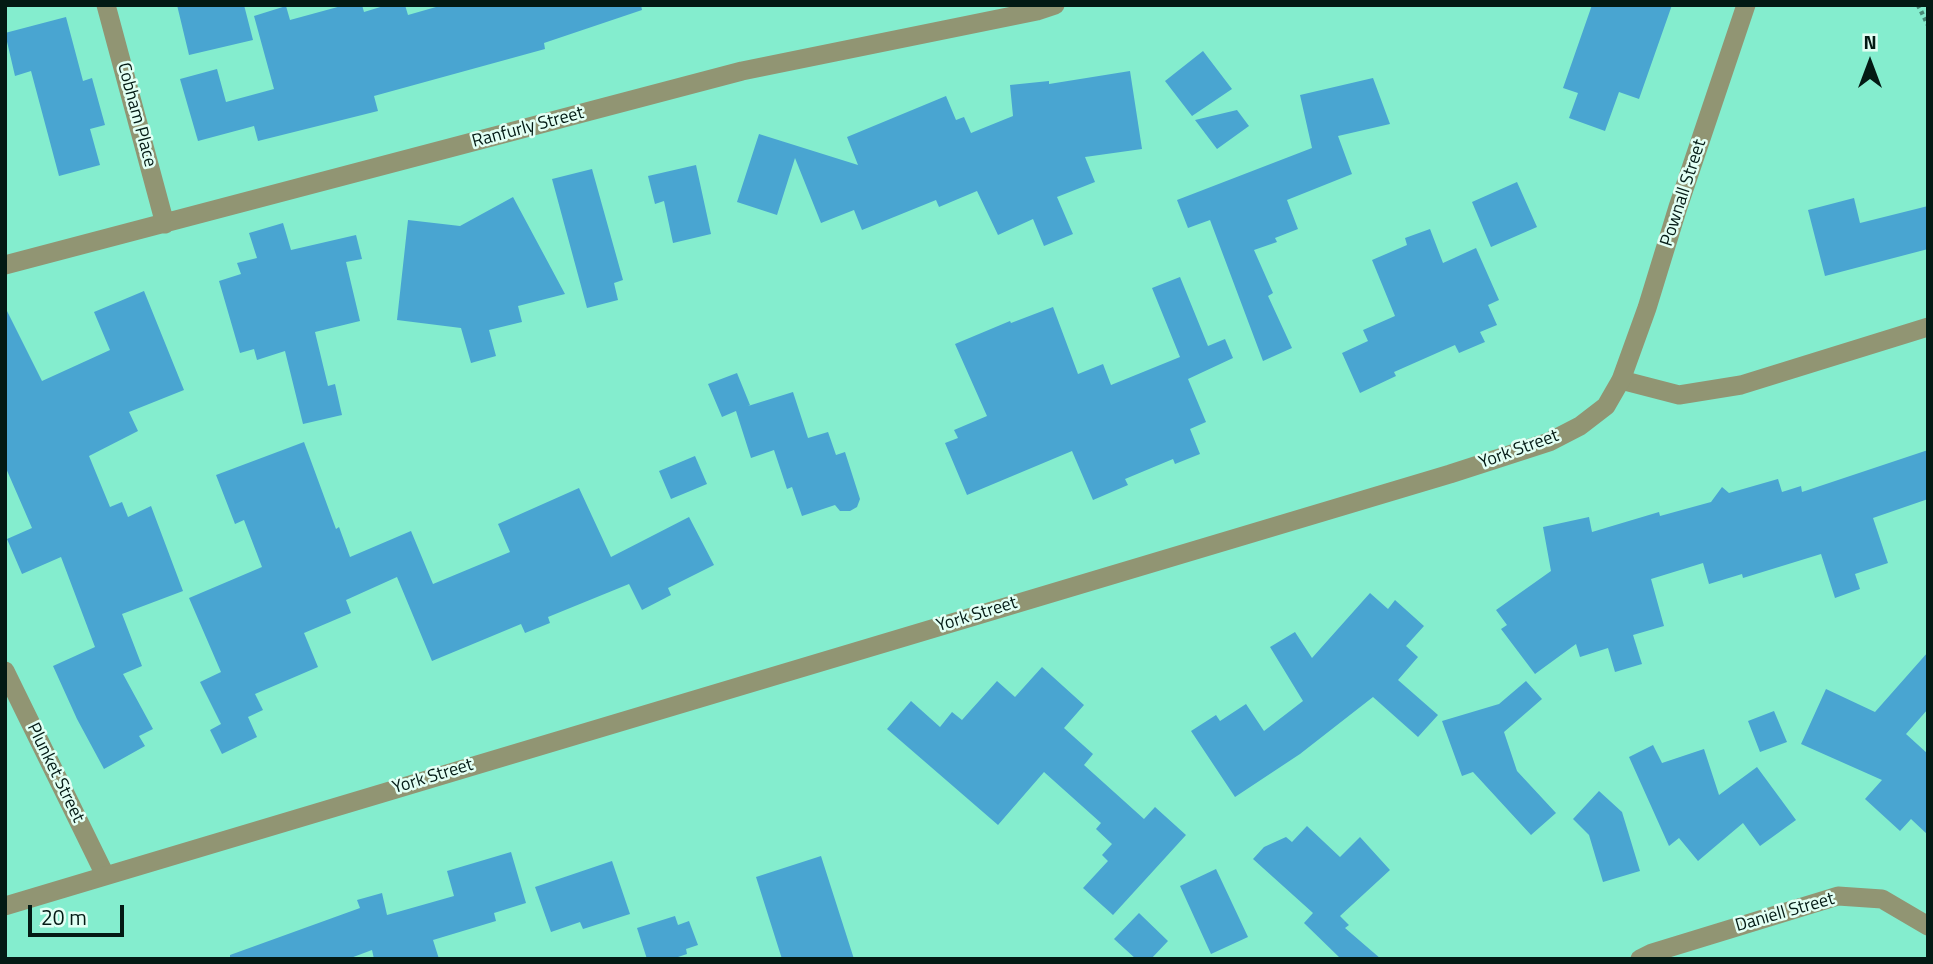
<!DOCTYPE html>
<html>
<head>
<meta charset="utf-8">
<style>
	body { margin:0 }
	#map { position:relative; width:1933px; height:964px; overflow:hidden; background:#84edce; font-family:"Titillium Web",sans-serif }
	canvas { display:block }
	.frame { position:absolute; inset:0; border:7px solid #031a14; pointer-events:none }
	.north { position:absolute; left:1835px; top:28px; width:70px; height:70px; -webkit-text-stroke:5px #e2fff4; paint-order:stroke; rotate:0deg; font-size:19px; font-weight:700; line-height:28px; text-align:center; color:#031a14 }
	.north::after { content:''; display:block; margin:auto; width:24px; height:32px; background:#031a14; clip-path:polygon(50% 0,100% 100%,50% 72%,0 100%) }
	.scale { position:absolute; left:28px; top:905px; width:96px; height:32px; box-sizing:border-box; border:4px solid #031a14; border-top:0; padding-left:9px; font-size:21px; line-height:24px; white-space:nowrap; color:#031a14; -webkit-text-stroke:5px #e2fff4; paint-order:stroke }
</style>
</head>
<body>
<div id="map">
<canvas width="1933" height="964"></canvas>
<div class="frame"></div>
<div class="north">N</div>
<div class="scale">20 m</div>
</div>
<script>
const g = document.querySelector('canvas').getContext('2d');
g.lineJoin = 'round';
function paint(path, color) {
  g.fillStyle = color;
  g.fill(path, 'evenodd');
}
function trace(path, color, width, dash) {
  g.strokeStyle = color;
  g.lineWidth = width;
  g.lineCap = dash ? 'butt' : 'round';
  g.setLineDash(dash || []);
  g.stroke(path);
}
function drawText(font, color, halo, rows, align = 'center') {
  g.font = font + ' "Titillium Web",sans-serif';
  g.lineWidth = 5;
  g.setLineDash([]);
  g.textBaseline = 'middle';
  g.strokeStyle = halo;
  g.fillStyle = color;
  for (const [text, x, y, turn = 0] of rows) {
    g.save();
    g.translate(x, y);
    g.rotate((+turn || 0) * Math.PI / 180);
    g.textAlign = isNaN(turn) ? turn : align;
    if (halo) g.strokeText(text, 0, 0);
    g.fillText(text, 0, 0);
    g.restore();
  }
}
paint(new Path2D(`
	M 177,5 L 244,5 L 253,40 L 189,55 Z
	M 345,5 L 362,5 L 364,12 L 387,5 L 405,5 L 408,15 L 443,5 L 641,5 L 642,10 L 544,43 L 545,49 L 374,96 L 378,111 L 258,141 L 254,126 L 198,141 L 180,79 L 217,69 L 226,102 L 274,89 L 254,16 L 286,6 L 290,20 Z
	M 1592,5 L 1672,5 L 1639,99 L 1619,92 L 1605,131 L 1569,118 L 1578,93 L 1563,88 Z
	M 66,17 L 83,81 L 92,78 L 105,125 L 90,129 L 100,165 L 59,176 L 31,71 L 15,76 L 5,33 Z
	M 1203,51 L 1232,89 L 1192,116 L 1165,81 Z
	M 1130,71 L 1142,149 L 1085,157 L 1095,182 L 1057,197 L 1073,234 L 1044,246 L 1033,219 L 998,235 L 977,191 L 939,207 L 936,200 L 862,230 L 854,210 L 821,223 L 795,158 L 777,215 L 737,202 L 759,134 L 858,165 L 847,137 L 946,96 L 956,120 L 964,117 L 971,133 L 1013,116 L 1010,85 L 1049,81 L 1049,84 Z
	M 1373,78 L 1390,124 L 1338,136 L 1352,174 L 1287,200 L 1298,229 L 1275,238 L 1277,242 L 1254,250 L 1273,293 L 1268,296 L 1292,348 L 1263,361 L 1210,220 L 1188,228 L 1177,200 L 1312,148 L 1300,95 Z
	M 1237,110 L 1249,126 L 1217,149 L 1195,120 Z
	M 696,165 L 711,234 L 673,243 L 664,201 L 655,204 L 648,176 Z
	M 592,169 L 623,280 L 614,283 L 618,300 L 587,308 L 552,179 Z
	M 1517,182 L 1537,227 L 1491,247 L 1472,202 Z
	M 513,197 L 565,294 L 518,306 L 522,322 L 489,330 L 496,356 L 471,363 L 461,328 L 397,320 L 408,220 L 460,226 Z
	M 1854,198 L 1860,223 L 1928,206 L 1928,249 L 1825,276 L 1808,210 Z
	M 283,223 L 291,250 L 356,235 L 362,259 L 346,262 L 360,321 L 315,332 L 328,386 L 335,384 L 342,415 L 303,424 L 285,351 L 257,360 L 254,349 L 240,353 L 219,281 L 241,274 L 237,263 L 257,258 L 249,233 Z
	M 1430,229 L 1443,263 L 1476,248 L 1499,300 L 1488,305 L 1497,325 L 1480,332 L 1485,342 L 1459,353 L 1455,345 L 1394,372 L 1396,376 L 1360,393 L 1342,353 L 1368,341 L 1363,330 L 1395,316 L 1372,260 L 1407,245 L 1405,238 Z
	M 1180,277 L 1208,346 L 1225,339 L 1233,358 L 1188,379 L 1206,422 L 1190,429 L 1200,454 L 1175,464 L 1173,459 L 1125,479 L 1128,485 L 1093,500 L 1072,451 L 967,495 L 945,443 L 958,438 L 954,430 L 987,416 L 955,344 L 1010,321 L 1011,323 L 1053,307 L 1078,374 L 1103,364 L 1111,385 L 1180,357 L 1152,288 Z
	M 144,291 L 184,390 L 129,412 L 138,431 L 89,456 L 110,507 L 122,502 L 128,517 L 151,506 L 183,591 L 122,614 L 142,666 L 123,674 L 153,729 L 139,736 L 145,746 L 104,769 L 77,719 L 53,666 L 95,647 L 61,557 L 22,574 L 7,539 L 32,528 L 5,466 L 5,307 L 42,381 L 110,350 L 94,312 Z
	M 737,373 L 750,405 L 748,406 L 793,392 L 808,438 L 828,432 L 836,455 L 845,452 L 860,499 L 857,507 L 850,511 L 840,511 L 835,505 L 802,516 L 792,487 L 787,489 L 774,450 L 751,458 L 736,411 L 722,417 L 708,384 Z
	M 304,442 L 336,529 L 339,527 L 350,557 L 411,531 L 433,584 L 510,552 L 498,524 L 579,488 L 611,557 L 689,517 L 714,565 L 668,588 L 671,595 L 642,610 L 629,584 L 548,617 L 550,623 L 525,633 L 521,624 L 432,661 L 397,577 L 346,600 L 351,613 L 304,633 L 318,667 L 255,694 L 263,710 L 248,717 L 257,737 L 222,754 L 210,730 L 221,724 L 200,682 L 221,672 L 189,598 L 262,567 L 244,520 L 235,524 L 216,475 Z
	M 1928,450 L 1928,499 L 1873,518 L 1888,563 L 1855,574 L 1860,589 L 1835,598 L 1821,554 L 1743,578 L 1742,574 L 1709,584 L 1703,563 L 1651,579 L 1664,626 L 1633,635 L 1642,664 L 1615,672 L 1608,648 L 1580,657 L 1576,644 L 1535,674 L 1501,629 L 1507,625 L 1496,610 L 1551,571 L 1543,527 L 1589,517 L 1592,532 L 1659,512 L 1660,516 L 1711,502 L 1722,487 L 1729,493 L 1778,479 L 1782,492 L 1801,486 L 1802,492 Z
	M 695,456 L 707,484 L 671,499 L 659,471 Z
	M 1370,593 L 1388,609 L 1395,600 L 1424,626 L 1406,646 L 1418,657 L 1398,680 L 1438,715 L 1418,737 L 1373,697 L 1300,754 L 1235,797 L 1191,731 L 1216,715 L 1220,721 L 1246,704 L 1264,731 L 1303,701 L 1270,647 L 1295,632 L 1312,658 Z
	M 1928,652 L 1928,709 L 1906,734 L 1928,754 L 1928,835 L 1911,819 L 1900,831 L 1865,799 L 1882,780 L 1801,744 L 1826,689 L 1875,712 Z
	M 1042,667 L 1084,705 L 1064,728 L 1093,754 L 1084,765 L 1144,819 L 1155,807 L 1186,835 L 1113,915 L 1083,888 L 1108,861 L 1102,855 L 1112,844 L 1096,829 L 1101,823 L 1044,772 L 998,825 L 887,729 L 911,701 L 940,727 L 952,712 L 962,720 L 997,681 L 1015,697 Z
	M 1526,681 L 1542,699 L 1504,732 L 1517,771 L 1556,813 L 1531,835 L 1473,772 L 1462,776 L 1442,721 L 1499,704 Z
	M 1774,711 L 1787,742 L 1760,752 L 1748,721 Z
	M 1653,745 L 1662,763 L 1704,749 L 1719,795 L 1757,767 L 1796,820 L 1760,846 L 1743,823 L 1698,861 L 1679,838 L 1669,846 L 1629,757 Z
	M 1599,791 L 1622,812 L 1640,871 L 1603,882 L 1589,835 L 1573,819 Z
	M 1307,826 L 1340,857 L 1360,837 L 1390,870 L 1340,916 L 1349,925 L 1345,928 L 1381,959 L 1341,959 L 1304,923 L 1313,913 L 1253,859 L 1264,847 L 1286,837 L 1292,842 Z
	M 511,852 L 526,903 L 494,913 L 496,921 L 433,940 L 439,959 L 374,959 L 372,950 L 348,959 L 230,959 L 230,955 L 360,908 L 357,900 L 382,893 L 387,915 L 454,896 L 447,871 Z
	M 821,856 L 854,959 L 782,959 L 756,877 Z
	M 612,861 L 630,914 L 583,929 L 580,922 L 551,932 L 535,887 Z
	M 1216,869 L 1248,937 L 1211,954 L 1180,886 Z
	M 1139,913 L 1168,941 L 1151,959 L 1136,959 L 1114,939 Z
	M 675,916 L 678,925 L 689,921 L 698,945 L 686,949 L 687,954 L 672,959 L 647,959 L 637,928 Z`), '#49a5d1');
trace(new Path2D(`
	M 1918,5 L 1928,25`), '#488a77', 4.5, [3.5, 3.5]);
trace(new Path2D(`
	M 106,5 L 165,224
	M 5,265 L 742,71 L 1037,11 L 1055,5
	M 1621,380 L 1679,395 L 1741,385 L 1928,327
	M 5,671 L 105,875
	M 1640,959 L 1652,953 L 1838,896 L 1882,899 L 1928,926`), '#919573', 19);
trace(new Path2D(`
	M 5,906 L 1450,474 L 1549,442 L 1580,426 L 1606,406 L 1621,380 L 1647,308 L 1678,207 L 1746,5`), '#919573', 19);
drawText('18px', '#031a14', '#e2fff4', [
	["Cobham Place",136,115,75],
	["Ranfurly Street",528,128,-15],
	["Pownall Street",1684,193,-72],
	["York Street",1519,450,-20],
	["York Street",977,615,-17],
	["Plunket Street",55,773,64],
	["York Street",433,777,-17],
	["Daniell Street",1785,913,-16]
]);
</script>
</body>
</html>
